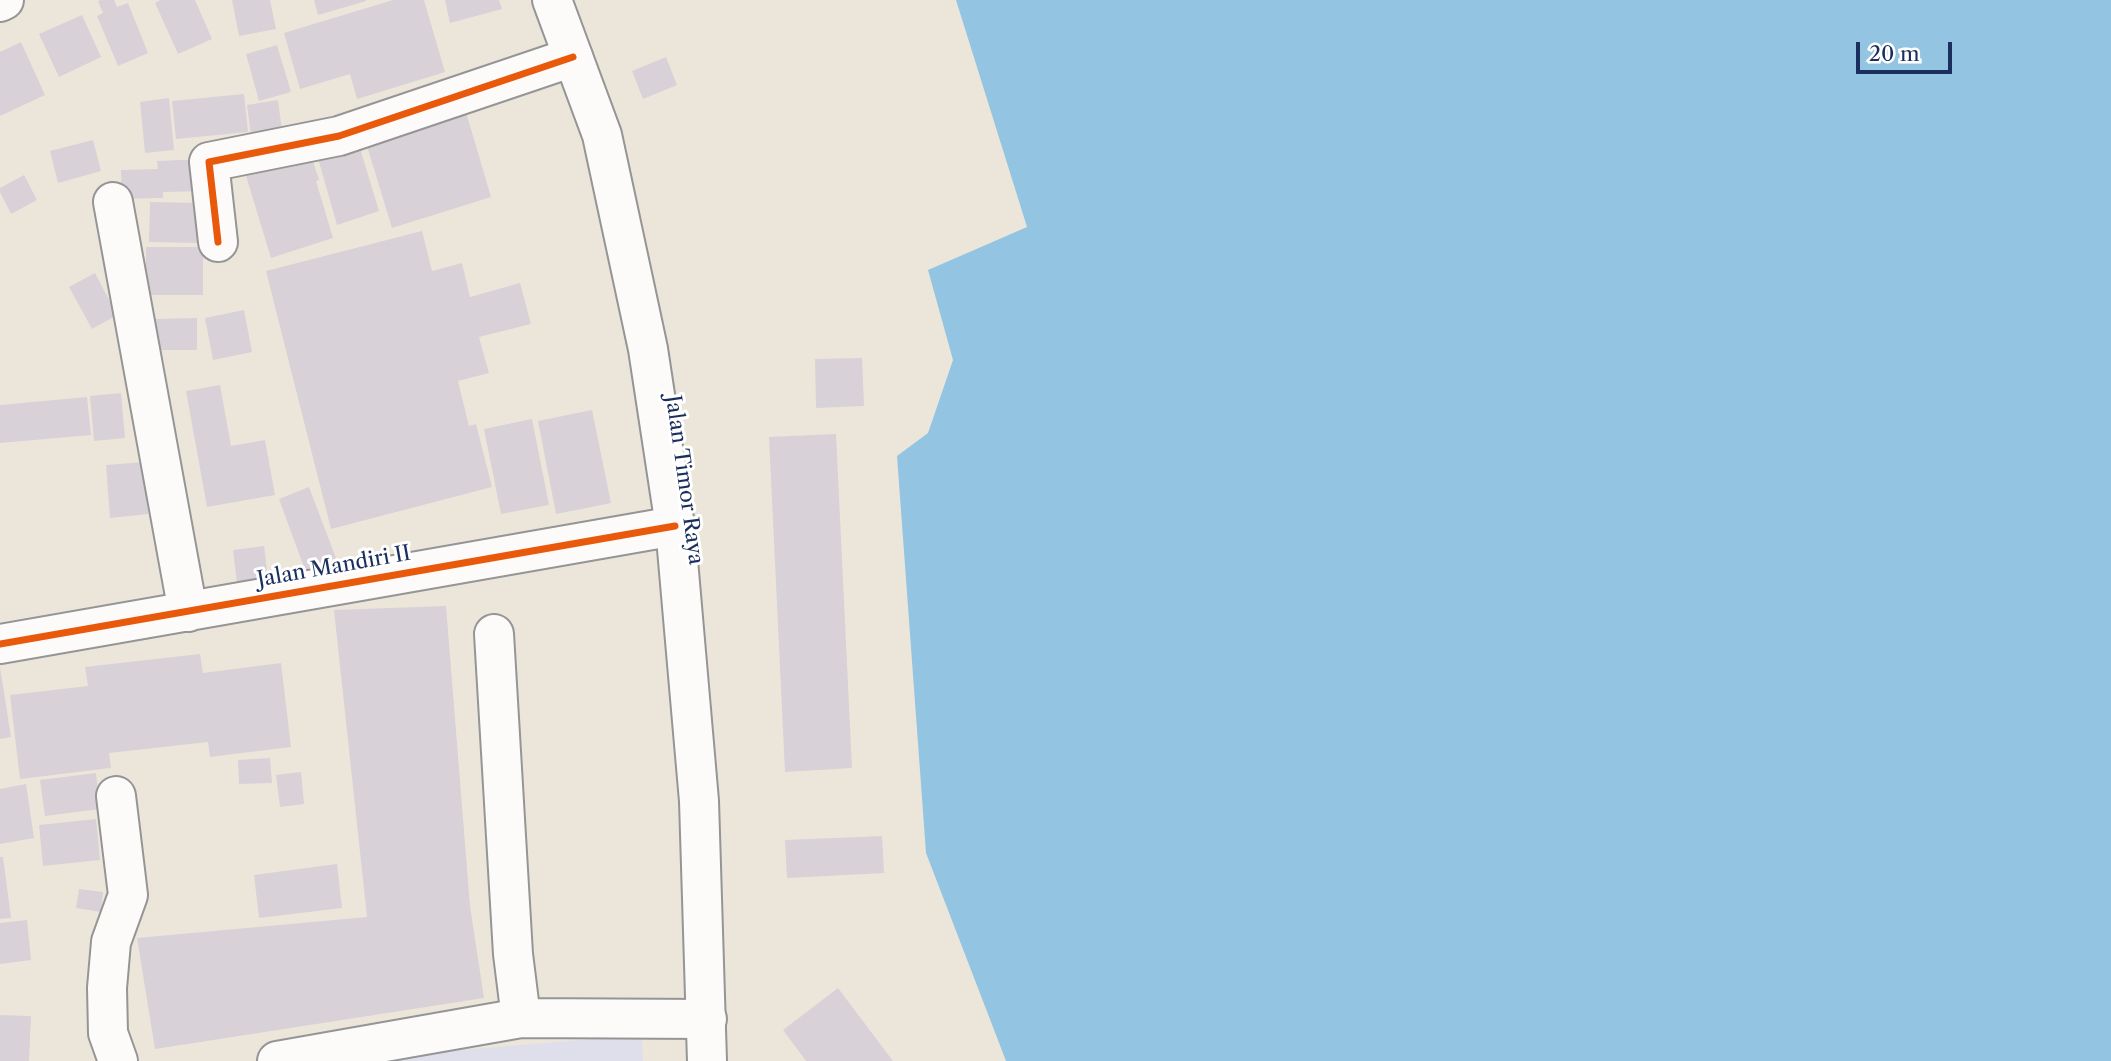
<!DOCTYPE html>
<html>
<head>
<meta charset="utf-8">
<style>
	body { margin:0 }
	#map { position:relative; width:2111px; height:1061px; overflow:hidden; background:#ece6da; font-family:"Libre Caslon Text",serif }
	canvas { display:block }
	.scale { position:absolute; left:1856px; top:42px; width:96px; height:32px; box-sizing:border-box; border:4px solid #1b2f5e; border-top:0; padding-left:9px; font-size:21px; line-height:24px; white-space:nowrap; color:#1b2f5e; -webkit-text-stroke:5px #fff; paint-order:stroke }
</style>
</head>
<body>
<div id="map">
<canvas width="2111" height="1061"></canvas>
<div class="scale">20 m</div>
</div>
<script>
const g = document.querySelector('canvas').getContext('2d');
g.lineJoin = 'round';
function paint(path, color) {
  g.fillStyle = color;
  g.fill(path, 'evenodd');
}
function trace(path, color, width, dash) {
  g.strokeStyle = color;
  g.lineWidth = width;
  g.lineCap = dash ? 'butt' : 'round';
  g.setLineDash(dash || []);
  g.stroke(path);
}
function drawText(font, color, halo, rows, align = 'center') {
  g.font = font + ' "Libre Caslon Text",serif';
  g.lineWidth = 6;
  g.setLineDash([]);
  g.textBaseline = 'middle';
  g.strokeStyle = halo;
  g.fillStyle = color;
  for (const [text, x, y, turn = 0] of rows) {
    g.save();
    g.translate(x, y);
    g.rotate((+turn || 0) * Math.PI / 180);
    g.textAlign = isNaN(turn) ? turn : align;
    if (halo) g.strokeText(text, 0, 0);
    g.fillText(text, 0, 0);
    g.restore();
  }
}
paint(new Path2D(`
	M 642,1035 L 643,1061 L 329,1061 Z`), '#dedfeb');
paint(new Path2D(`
	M 956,0 L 2111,0 L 2111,1061 L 1006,1061 L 926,853 L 897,456 L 928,433 L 953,360 L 928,270 L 1027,227 Z`), '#93c5e2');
paint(new Path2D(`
	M 101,0 L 114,0 L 117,7 L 128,3 L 148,53 L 118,66 L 97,16 L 103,13 L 98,1 Z
	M 160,0 L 195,0 L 212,39 L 178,54 L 155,3 Z
	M 232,0 L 270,0 L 276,29 L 239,36 Z
	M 314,0 L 366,0 L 366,1 L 318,15 Z
	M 393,0 L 424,0 L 445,72 L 357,99 L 350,74 L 300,89 L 284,33 Z
	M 445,0 L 499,0 L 502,9 L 450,23 Z
	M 82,15 L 101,57 L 59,77 L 39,34 Z
	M 21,42 L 45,95 L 0,116 L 0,52 Z
	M 277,45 L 291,92 L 259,101 L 246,54 Z
	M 666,57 L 677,85 L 643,99 L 632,71 Z
	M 244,94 L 248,132 L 176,139 L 172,101 Z
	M 169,98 L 174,150 L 145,153 L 140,102 Z
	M 278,100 L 283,138 L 252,143 L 247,105 Z
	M 463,102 L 491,197 L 392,228 L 363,133 Z
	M 356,135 L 379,211 L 337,225 L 315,148 Z
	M 93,140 L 101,171 L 58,183 L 50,151 Z
	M 308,146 L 319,180 L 316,181 L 333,238 L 271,258 L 243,166 Z
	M 205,159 L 206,191 L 163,192 L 163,198 L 122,199 L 121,170 L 158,169 L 157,161 Z
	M 24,175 L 37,200 L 11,214 L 0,192 L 0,188 Z
	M 150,202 L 200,203 L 200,243 L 149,242 Z
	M 422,231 L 432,271 L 462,263 L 470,297 L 520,283 L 531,324 L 479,337 L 489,373 L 458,381 L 469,426 L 476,424 L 492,487 L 331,529 L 266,271 Z
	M 146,247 L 203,247 L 203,295 L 146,295 Z
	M 95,273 L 117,315 L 92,329 L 69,287 Z
	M 244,310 L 252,352 L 213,360 L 205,318 Z
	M 197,318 L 197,350 L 156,350 L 156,319 Z
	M 862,358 L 864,406 L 816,408 L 815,359 Z
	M 220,385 L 231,446 L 265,440 L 275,495 L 207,507 L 186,391 Z
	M 121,393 L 125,438 L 94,441 L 90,396 Z
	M 87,397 L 91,435 L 0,443 L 0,405 Z
	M 592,410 L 611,503 L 556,514 L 538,421 Z
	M 532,419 L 549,505 L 501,514 L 484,429 Z
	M 836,434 L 852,768 L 785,772 L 769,437 Z
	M 144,462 L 148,514 L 110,518 L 106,465 Z
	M 309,487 L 336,558 L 305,570 L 279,499 Z
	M 264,546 L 269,586 L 238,591 L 233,550 Z
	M 446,606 L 470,906 L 484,998 L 155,1049 L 137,938 L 367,917 L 334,610 Z
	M 200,654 L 203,673 L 281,663 L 291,747 L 210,757 L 208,742 L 109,753 L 111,768 L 20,779 L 10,695 L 88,686 L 85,667 Z
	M 0,667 L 11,737 L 0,739 Z
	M 270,758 L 272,783 L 239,784 L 238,760 Z
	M 301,772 L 304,804 L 280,807 L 276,775 Z
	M 96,773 L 100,809 L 45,816 L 40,780 Z
	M 26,784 L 34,838 L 0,844 L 0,789 Z
	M 96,819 L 100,860 L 43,866 L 39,825 Z
	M 882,836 L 884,873 L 787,878 L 785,840 Z
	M 0,857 L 3,857 L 11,918 L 0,919 Z
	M 337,864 L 342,908 L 259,918 L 254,875 Z
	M 79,889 L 103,892 L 101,912 L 76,908 Z
	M 27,920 L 31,960 L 0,964 L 0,923 Z
	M 838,988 L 893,1061 L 806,1061 L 783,1030 Z
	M 0,1015 L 31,1016 L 29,1061 L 0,1061 Z`), '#d8d1d8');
const minor = new Path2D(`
	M 0,2 L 4,0
	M 113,202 L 188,612
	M 218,242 L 209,162 L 339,136 L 573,57
	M 494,634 L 513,954 L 521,1018 L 707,1019
	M 0,644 L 675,526
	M 116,796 L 128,895 L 111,942 L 107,988 L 108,1033 L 118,1061
	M 277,1061 L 521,1018`);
const highway = new Path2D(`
	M 552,0 L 602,135 L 648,349 L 675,526 L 699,801 L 707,1061`);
trace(minor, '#959596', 42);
trace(highway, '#959596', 42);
trace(minor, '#fcfbf9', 38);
trace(highway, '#fcfbf9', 38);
trace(new Path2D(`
	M 218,242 L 209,162 L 339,136 L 573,57
	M 0,644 L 675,526`), '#e8590c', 7);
drawText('21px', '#1b2f5e', '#fff', [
	["Jalan Timor Raya",684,480,82],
	["Jalan Mandiri II",334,567,-10]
]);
</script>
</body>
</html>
